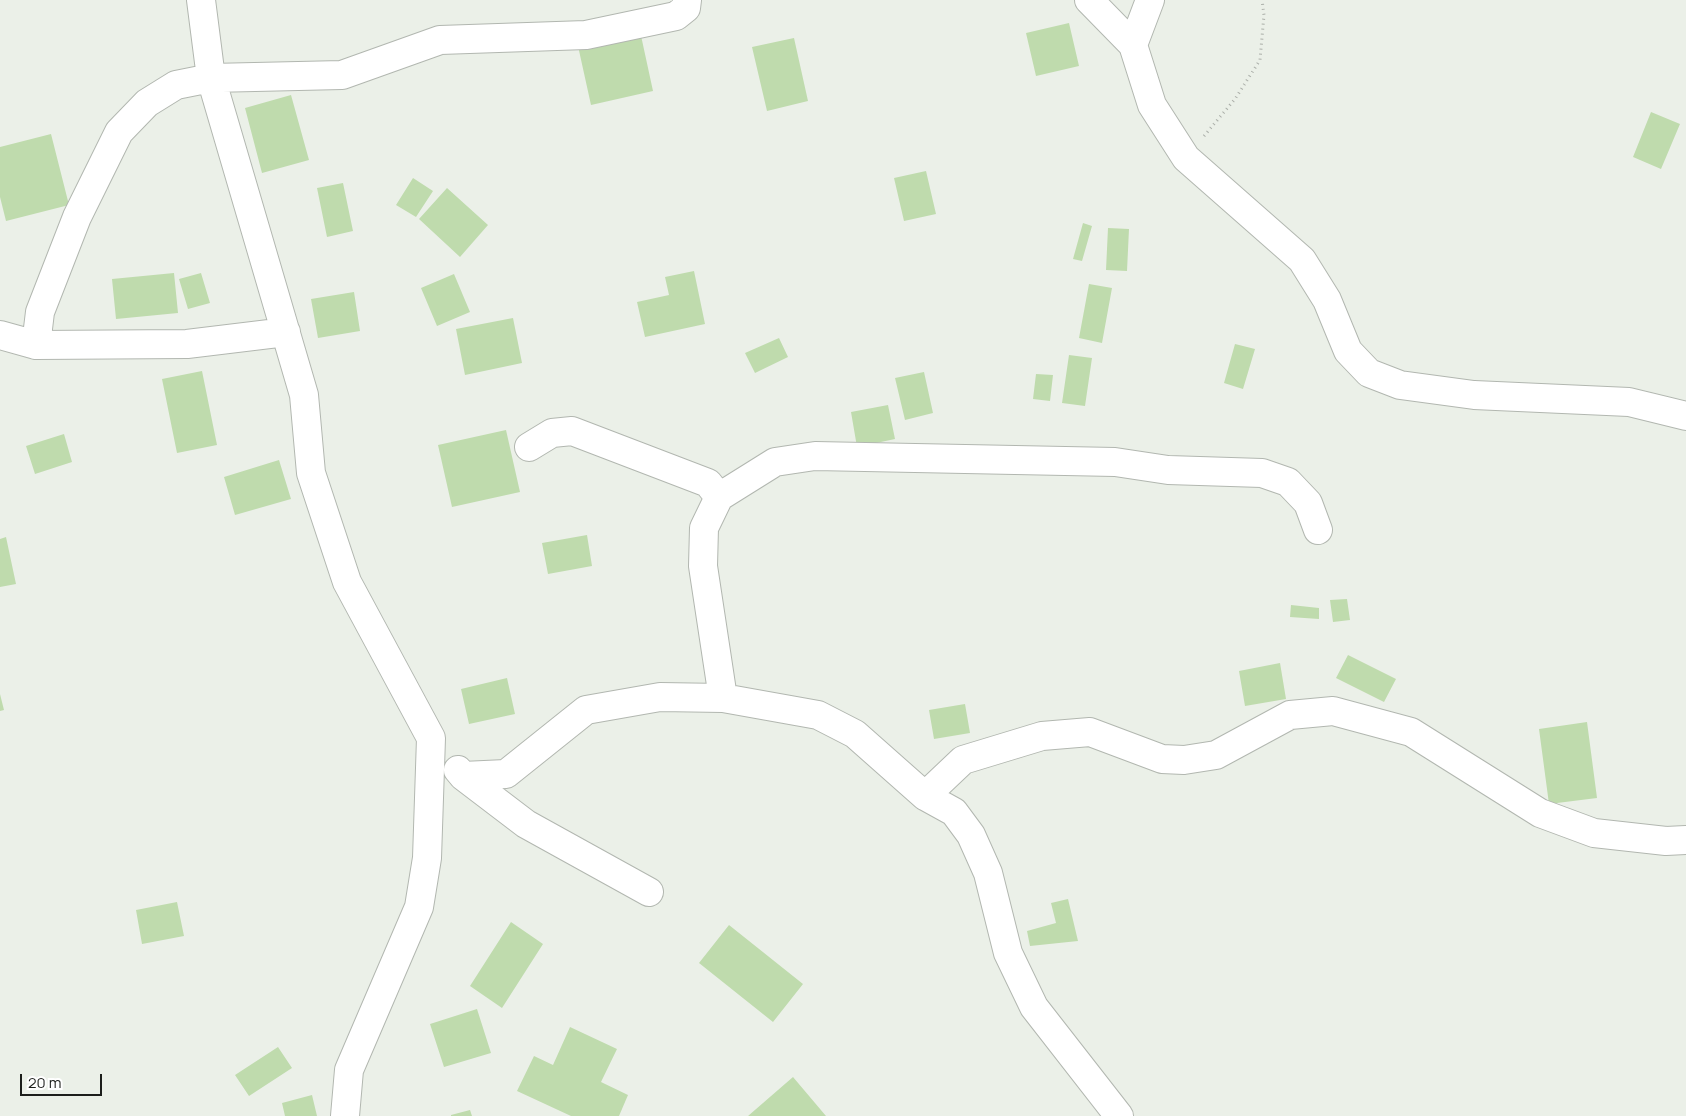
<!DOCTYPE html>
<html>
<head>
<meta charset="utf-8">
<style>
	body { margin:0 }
	#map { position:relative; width:1686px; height:1116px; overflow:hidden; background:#ebf0e8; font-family:Manrope,sans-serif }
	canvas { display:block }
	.scale { position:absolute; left:20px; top:1074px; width:82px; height:22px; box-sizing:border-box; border:2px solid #1c1e1b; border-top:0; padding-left:6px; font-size:15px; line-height:18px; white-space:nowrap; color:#1c1e1b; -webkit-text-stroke:4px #fff; paint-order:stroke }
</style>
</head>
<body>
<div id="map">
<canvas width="1686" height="1116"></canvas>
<div class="scale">20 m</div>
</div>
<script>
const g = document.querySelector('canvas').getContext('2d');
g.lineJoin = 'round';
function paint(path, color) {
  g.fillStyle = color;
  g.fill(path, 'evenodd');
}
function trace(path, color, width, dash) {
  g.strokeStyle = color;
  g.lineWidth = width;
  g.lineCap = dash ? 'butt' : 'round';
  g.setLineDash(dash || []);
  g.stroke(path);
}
paint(new Path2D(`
	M 1069,23 L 1079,66 L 1036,76 L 1026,33 Z
	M 640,31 L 653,91 L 591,105 L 578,46 Z
	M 794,38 L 808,101 L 767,111 L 752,47 Z
	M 291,95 L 309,160 L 262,173 L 245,108 Z
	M 1651,112 L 1680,124 L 1661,169 L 1633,157 Z
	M 51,134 L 69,205 L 6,221 L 0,197 L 0,147 Z
	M 926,171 L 936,214 L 904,221 L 894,178 Z
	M 413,178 L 433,191 L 416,217 L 396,205 Z
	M 343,183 L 353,231 L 327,237 L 317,188 Z
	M 447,188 L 488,225 L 460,257 L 419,219 Z
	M 1083,223 L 1092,226 L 1082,261 L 1073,259 Z
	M 1108,228 L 1129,229 L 1127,271 L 1106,270 Z
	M 694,271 L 705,324 L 645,337 L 637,302 L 669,295 L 665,277 Z
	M 174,273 L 178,313 L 116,319 L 112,279 Z
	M 201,273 L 210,303 L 188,309 L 179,279 Z
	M 454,274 L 470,312 L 437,326 L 421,288 Z
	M 1089,284 L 1112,288 L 1102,343 L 1079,338 Z
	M 354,292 L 360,331 L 318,338 L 311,299 Z
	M 513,318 L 522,363 L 465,375 L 456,329 Z
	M 779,338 L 788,357 L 755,373 L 745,353 Z
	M 1235,344 L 1255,349 L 1243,389 L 1224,383 Z
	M 1069,355 L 1092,358 L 1085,406 L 1062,403 Z
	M 202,371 L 217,445 L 177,453 L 162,379 Z
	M 924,372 L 933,413 L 905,420 L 895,378 Z
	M 1036,374 L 1053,375 L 1050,401 L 1033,399 Z
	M 888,405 L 895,439 L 857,447 L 851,412 Z
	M 506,430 L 520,492 L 452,507 L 438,445 Z
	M 64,434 L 72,462 L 35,474 L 26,446 Z
	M 279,460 L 291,499 L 235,515 L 224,477 Z
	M 587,535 L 592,566 L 548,574 L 542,543 Z
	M 6,537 L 16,584 L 0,587 L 0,539 Z
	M 1347,599 L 1350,620 L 1333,622 L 1330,600 Z
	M 1291,605 L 1319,608 L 1319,619 L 1290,617 Z
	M 1348,655 L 1396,679 L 1384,702 L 1336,678 Z
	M 1280,663 L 1286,699 L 1245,706 L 1239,671 Z
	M 507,678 L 515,714 L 469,724 L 461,689 Z
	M 0,694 L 4,710 L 0,711 Z
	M 965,704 L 970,733 L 934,739 L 929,710 Z
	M 1587,722 L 1597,798 L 1549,804 L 1539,729 Z
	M 1068,899 L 1078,941 L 1030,946 L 1027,931 L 1056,923 L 1051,903 Z
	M 177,902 L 184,936 L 142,944 L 136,910 Z
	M 511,922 L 543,944 L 502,1008 L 470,986 Z
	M 729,925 L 803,984 L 773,1022 L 699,963 Z
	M 477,1009 L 491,1053 L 444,1067 L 430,1024 Z
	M 570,1027 L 617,1049 L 601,1082 L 628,1095 L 619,1116 L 571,1116 L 517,1091 L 534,1056 L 553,1065 Z
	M 278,1047 L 292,1068 L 249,1096 L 235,1075 Z
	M 793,1077 L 826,1116 L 748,1116 Z
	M 312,1095 L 317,1116 L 285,1116 L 282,1103 Z
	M 470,1110 L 472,1116 L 451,1116 L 451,1115 Z`), '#bfdbad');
const street = new Path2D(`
	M 201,0 L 211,78 L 304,395 L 311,473 L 347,582 L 431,738 L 427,858 L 419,907 L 349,1070 L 345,1116
	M 1089,0 L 1133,45 L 1152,105 L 1186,158 L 1302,260 L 1327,300 L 1348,351 L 1369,373 L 1400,385 L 1474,395 L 1629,402 L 1686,416
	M 1133,45 L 1150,0
	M 0,335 L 36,345 L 187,344 L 286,332
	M 36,345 L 40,312 L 77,217 L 119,132 L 147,103 L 176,85 L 211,78 L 342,75 L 440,40 L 586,35 L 676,16 L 686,8 L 687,0
	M 529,447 L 552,433 L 572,431 L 708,483 L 719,497
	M 723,698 L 703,566 L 704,528 L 719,497 L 775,462 L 815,456 L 1115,462 L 1168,470 L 1262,473 L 1288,482 L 1308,503 L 1318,530
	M 458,770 L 463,776 L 526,824 L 649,892
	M 463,776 L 506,774 L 586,710 L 660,697 L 723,698 L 818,715 L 855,734 L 925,796 L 954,812 L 971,835 L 988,873 L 1008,953 L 1034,1007 L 1119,1116
	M 925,796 L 963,760 L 1042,736 L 1090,732 L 1162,759 L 1184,760 L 1216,755 L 1290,715 L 1333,711 L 1411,732 L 1540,813 L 1594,833 L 1666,841 L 1686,840`);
trace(street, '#b2b7b0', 30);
trace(new Path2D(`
	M 1204,136 L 1235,99 L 1260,60 L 1264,15 L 1262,0`), '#abafa9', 3, [1, 4]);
trace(street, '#fff', 28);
</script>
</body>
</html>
